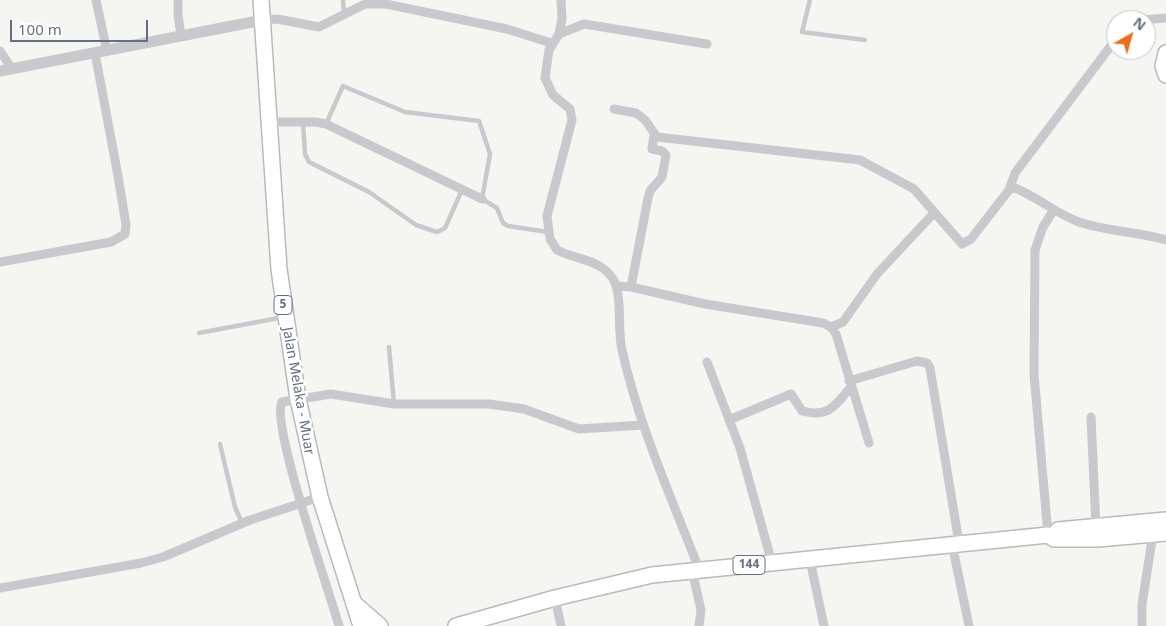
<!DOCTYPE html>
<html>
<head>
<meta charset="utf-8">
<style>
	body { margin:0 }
	#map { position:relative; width:1166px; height:626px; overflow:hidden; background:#f5f5f1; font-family:"Noto Sans",sans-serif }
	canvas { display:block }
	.north { position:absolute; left:1106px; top:10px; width:50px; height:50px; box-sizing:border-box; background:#fff; border:1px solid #c1c6ce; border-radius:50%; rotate:38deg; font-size:14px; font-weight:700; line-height:20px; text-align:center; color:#637084 }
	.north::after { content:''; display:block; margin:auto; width:18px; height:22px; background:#eb6f1c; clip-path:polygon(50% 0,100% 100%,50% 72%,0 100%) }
	.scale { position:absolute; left:10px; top:20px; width:138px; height:22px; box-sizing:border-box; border:2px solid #637084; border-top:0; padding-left:6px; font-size:15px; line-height:18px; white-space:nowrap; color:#637084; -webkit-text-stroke:4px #fff; paint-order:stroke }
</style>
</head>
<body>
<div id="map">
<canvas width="1166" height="626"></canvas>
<div class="north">N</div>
<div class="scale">100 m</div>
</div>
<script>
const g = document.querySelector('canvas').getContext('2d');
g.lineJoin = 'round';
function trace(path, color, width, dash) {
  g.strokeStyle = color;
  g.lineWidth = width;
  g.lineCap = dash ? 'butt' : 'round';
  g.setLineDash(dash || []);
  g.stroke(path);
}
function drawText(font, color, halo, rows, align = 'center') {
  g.font = font + ' "Noto Sans",sans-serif';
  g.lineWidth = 5;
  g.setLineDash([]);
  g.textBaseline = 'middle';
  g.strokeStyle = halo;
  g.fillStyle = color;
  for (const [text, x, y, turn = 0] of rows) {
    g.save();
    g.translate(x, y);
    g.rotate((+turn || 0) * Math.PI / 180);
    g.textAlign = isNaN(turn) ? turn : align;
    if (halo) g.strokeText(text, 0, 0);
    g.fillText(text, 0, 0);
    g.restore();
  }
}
const primary = new Path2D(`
	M 261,0 L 279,269 L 298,399 L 320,497 L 361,626
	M 1058,530 L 1166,520
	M 356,605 L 380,626
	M 456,626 L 555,598 L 652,575 L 1048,535 L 1054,539 L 1098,539 L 1166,533`);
const trunk = new Path2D(`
	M 1166,53 L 1163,66 L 1166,75`);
trace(primary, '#b7babe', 18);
trace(trunk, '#b7b9bd', 18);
trace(new Path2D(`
	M 343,0 L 344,14
	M 810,0 L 802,32 L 865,40
	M 303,123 L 305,154 L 309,162 L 369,192 L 416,225 L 437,232 L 445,228 L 462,190
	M 326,124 L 343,86 L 405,112 L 479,121 L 490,154 L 482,199 L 497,208 L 503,223 L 508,226 L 548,232
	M 199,333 L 284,317
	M 389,347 L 394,404
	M 220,444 L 235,507 L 242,523`), '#c7c9cd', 4.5);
trace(new Path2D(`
	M 96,0 L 107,51
	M 178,0 L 178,15 L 181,35
	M 561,0 L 562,19 L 559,34 L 549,50 L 545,78 L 553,95 L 570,109 L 572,120 L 547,216 L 550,239 L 557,250 C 576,260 601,259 613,279 C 623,295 617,331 622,350 C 639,426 671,497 699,569
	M 263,20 L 277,19 L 319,27 L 365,4 L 386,4 L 507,29 L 551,43
	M 1142,20 L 1166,18
	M 559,34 L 584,24 L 707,44
	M 0,51 L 12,69
	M 614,109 L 636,113 L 645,120 L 657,137 L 860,160 L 914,189 L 962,244 L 971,239 L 1009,190 L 1015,188 C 1038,197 1056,214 1079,222 C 1108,232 1137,231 1166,240
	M 270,122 L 316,122 L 326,124 L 482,199
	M 1009,190 L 1015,173 L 1116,39
	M 0,262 L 111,242 L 125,234 L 126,225 L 118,176 L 95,53
	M 617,286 L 631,287 L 705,304 L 823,323 L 831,327 L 843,322 L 877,274 L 934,213
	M 631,287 L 648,198 L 650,191 L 662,177 L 666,155 L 662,151 L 652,149 L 654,135
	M 831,327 L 836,334 L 869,443
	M 707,362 L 740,448 L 772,563
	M 849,381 L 917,361 L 927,363 L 930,368 L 959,543
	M 1091,417 L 1096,527
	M 729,420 L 791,394 L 802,411 C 829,418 835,406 851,387
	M 1048,535 L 1034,374 L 1035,250 L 1043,227 L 1053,211
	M 952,544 L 969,626
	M 810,560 L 824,626
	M 692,570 L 701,610 L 699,626
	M 0,588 L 141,563 L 163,557 L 250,520 L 320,497
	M 555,598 L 561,626
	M 339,626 C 330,593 270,423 282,402 L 331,394 L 394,404 L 489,404 L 524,409 L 579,429 L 643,425
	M 1142,626 L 1142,604 L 1153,534`), '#c7c9cd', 9);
trace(new Path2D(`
	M 0,71 L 263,20`), '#c7c9cd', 11);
trace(primary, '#fff', 15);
trace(trunk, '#fff', 15);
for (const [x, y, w] of [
	[283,305,18],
	[749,565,32]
]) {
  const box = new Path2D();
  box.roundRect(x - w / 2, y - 9.5, w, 19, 4);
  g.fillStyle = '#fff';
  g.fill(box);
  trace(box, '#637084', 1);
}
drawText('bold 12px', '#637084', null, [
	["5",283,305],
	["144",749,565]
]);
drawText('14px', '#637084', '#fff', [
	["Jalan Melaka - Muar",298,391,80]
]);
</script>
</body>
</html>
